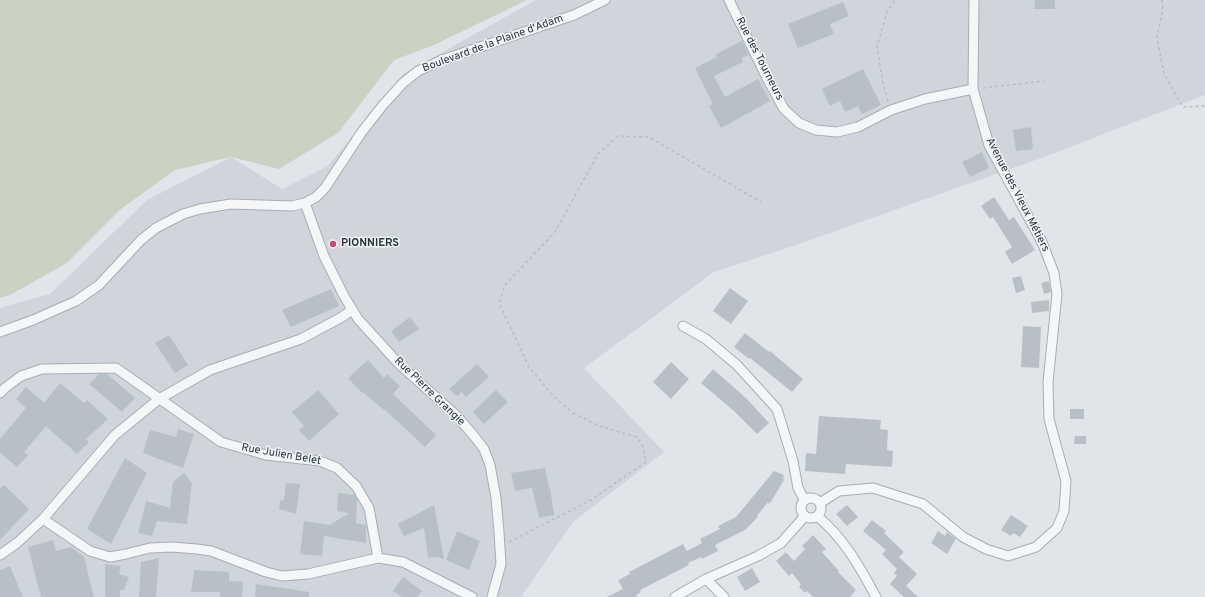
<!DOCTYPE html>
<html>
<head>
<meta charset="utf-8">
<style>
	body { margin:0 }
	canvas { display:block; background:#e1e5e9 }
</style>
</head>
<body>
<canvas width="1205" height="597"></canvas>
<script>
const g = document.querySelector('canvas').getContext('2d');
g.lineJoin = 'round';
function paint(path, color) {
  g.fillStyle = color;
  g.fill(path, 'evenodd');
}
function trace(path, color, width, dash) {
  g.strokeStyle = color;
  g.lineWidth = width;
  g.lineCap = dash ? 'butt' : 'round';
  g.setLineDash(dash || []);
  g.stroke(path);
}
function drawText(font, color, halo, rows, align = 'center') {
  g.font = font + ' Overpass,sans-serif';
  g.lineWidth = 3;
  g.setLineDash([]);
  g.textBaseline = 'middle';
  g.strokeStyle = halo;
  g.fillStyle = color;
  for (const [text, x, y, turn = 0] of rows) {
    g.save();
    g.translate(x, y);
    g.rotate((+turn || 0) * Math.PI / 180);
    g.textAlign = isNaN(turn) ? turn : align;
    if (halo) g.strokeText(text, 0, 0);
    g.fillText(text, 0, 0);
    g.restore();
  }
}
paint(new Path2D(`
	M 536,0 L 1205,0 L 1205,95 L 1044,157 L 796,245 L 714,272 L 584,368 L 664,452 L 573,522 L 521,597 L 0,597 L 0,308 L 50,294 L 147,200 L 231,157 L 282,189 L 328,166 L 403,74 Z`), '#cfd5db');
paint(new Path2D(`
	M 0,0 L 527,0 L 434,45 L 394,60 L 338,133 L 279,169 L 231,157 L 175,170 L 121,209 L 67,263 L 10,295 L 0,298 Z`), '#c9d2c3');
paint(new Path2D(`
	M 1035,0 L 1055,0 L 1055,9 L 1034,9 Z
	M 843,2 L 849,16 L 830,24 L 834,34 L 798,48 L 788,24 Z
	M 742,41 L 749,55 L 741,58 L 743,62 L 714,76 L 725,97 L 758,79 L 770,101 L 721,128 L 709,106 L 713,104 L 695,68 L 717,57 L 716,54 Z
	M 863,69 L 881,105 L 862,114 L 858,106 L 845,112 L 840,101 L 830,106 L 822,89 Z
	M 1031,127 L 1033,149 L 1016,151 L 1013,130 Z
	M 982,152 L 989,168 L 970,177 L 962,162 Z
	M 994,197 L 1009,220 L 1014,217 L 1035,250 L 1012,264 L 1005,252 L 1012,247 L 993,217 L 990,219 L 981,206 Z
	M 1021,276 L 1025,290 L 1016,293 L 1012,278 Z
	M 1049,281 L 1051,292 L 1044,294 L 1041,283 Z
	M 730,288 L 748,301 L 731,324 L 713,311 Z
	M 331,289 L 339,306 L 291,327 L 282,310 Z
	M 1049,300 L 1049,311 L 1032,313 L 1031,302 Z
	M 410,317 L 419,329 L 399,342 L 391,331 Z
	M 1023,326 L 1041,327 L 1039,368 L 1021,367 Z
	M 745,333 L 769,352 L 770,351 L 803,379 L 792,392 L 750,358 L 749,359 L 734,347 Z
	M 169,335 L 188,365 L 175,373 L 155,343 Z
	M 368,360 L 384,378 L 387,374 L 400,386 L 393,394 L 436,435 L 425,447 L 384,409 L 384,410 L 363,392 L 362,393 L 348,378 Z
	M 671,362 L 689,379 L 671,399 L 653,382 Z
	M 477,364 L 489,377 L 466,397 L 462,392 L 457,396 L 449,389 Z
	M 713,369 L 746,398 L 769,423 L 757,434 L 734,411 L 701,383 Z
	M 99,374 L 107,374 L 135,398 L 122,412 L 89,384 Z
	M 60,383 L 84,403 L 87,400 L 108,419 L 86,439 L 89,442 L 77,454 L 46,426 L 24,452 L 28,455 L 17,467 L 0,453 L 0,439 L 26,408 L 16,399 L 26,387 L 44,403 Z
	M 318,390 L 339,414 L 309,441 L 299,430 L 304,426 L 292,412 Z
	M 496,390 L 508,402 L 484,424 L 473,412 Z
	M 1070,409 L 1084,409 L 1084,419 L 1070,419 Z
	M 819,416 L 881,420 L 880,429 L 888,430 L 887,450 L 893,451 L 892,467 L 846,464 L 845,474 L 805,471 L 806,453 L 816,454 Z
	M 178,429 L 194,434 L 183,468 L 143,453 L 150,430 L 176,437 Z
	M 1075,436 L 1086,436 L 1086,444 L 1074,444 Z
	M 125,458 L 147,473 L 111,544 L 87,529 Z
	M 545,468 L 549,488 L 550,488 L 554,515 L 539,518 L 532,488 L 515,491 L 511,473 Z
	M 774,471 L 784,475 L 783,479 L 784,480 L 772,500 L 769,504 L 768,502 L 757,516 L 758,517 L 745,530 L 715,545 L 718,551 L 702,559 L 701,557 L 688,563 L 689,565 L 640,590 L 641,592 L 636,595 L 637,597 L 607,597 L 623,589 L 618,580 L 630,574 L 629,572 L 683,544 L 687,551 L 702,543 L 700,539 L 720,529 L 718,526 L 736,517 Z
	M 184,473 L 192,483 L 187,524 L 157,521 L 152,536 L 138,533 L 146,501 L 170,508 L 173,482 Z
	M 286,483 L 300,484 L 296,514 L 279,509 L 280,501 L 284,500 Z
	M 4,485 L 29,509 L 0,540 L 0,489 Z
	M 338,493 L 355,495 L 357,499 L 356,523 L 366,525 L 366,543 L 324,536 L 322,556 L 300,554 L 304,521 L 330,525 L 349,513 L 337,511 Z
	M 434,505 L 444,559 L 437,557 L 428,558 L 424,528 L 404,536 L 398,524 Z
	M 847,505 L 858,517 L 847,526 L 836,514 Z
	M 1011,515 L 1028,526 L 1020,537 L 1013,533 L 1011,536 L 1001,530 Z
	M 872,520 L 886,531 L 884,533 L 904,552 L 899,557 L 917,574 L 906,586 L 918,597 L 904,597 L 890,584 L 897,576 L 894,573 L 897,569 L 882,554 L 886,550 L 863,531 Z
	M 457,531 L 480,541 L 469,570 L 446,560 Z
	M 938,531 L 945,536 L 947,532 L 956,539 L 947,554 L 931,543 Z
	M 813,535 L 826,549 L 822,552 L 839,571 L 838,572 L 856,590 L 850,597 L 813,597 L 807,591 L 805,593 L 799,587 L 801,584 L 792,573 L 789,576 L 776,561 L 786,552 L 794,561 L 805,549 L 802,546 Z
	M 53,540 L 56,551 L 71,547 L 84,557 L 94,597 L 41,597 L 28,547 Z
	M 159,558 L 156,597 L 139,597 L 141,562 Z
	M 105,564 L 121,566 L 119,574 L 129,577 L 124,590 L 120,590 L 120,597 L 105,597 Z
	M 10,566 L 23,597 L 0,597 L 0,570 Z
	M 752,568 L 760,582 L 745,591 L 737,577 Z
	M 194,570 L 229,572 L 229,581 L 243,582 L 242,597 L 220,597 L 220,592 L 191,592 Z
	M 403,577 L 422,591 L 417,597 L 402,597 L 393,591 Z
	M 256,584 L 309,592 L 309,597 L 255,597 Z`), '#b9c0c5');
const minor = new Path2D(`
	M 729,0 L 767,78 L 784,109 L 799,123 L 816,130 L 837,132 L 858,127 L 891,110 L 925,99 L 973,89
	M 305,203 L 324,256 L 344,296 L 358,319 L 399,364 L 457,416 L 474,436 L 484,449 L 490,465 L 496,498 L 499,532 L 501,564 L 492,597
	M 683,326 L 706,339 L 737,365 L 777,409 L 793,461 L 798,488 L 804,499
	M 0,332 L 33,320 L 76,301 L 99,285 L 141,240 L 156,228 L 183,214 L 200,209 L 231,204 L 292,206 L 305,203 L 316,197 L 325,188 L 361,133 L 383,105 L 403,83 L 418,71 L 442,60 L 574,15 L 605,0
	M 0,393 L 5,388 L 21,376 L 42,369 L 116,368 L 221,442 L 266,455 L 320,461 L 337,468 L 356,486 L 369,508 L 378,558
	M801 508a10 10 0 1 1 20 0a10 10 0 1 1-20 0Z
	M 820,503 L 839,491 L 873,488 L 923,504 L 963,537 L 986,549 L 1008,556 L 1036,547 L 1057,528 L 1064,511 L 1066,481 L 1049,419 L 1048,382 L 1057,294 L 1054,273 L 1042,242 L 989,145 L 973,89 L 974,0
	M 817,516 C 844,538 860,567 876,597
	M 43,519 L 90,551 L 110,557 L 126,554 L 150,548 L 172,547 L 197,549 L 211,551 L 266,572 L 282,576 L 308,574 L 378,558 L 403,562 L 472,597
	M 0,555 L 17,543 L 43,519 L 115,435 L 159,399 L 210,370 L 301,339 L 342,317 L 352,310
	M 706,579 L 724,597
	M 675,597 L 706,579 L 758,556 L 781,543 L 805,516`);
trace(minor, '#a7adb3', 11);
trace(new Path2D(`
	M 1162,0 L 1163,9 L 1157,37 L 1164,74 L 1183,107 L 1205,106
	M 983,88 L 1044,81
	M 888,101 L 883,84 L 877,46 L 887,12 L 895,0
	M 509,542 L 591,500 L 646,462 L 643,447 L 637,437 L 599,426 L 573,413 L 553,396 L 529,367 L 499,303 L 505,285 L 555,232 L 598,154 L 618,136 L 649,137 L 761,202`), '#b8bcc0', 1.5, [3, 3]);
trace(minor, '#f4f6f7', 9);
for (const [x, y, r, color] of [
	[333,244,4,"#c64e73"]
]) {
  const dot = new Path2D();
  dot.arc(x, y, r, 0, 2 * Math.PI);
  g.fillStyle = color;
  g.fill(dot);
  trace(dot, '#f1f4f7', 1.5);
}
drawText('11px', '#2b3640', '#f1f4f7', [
	["Boulevard de la Plaine d'Adam",493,44,-20],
	["Rue des Tourneurs",759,59,63],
	["Avenue des Vieux Métiers",1017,195,63],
	["Rue Pierre Grangie",429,392,44],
	["Rue Julien Belet",281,455,10]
]);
drawText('bold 11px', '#2b3640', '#f1f4f7', [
	["PIONNIERS",341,244]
], 'left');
</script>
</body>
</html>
